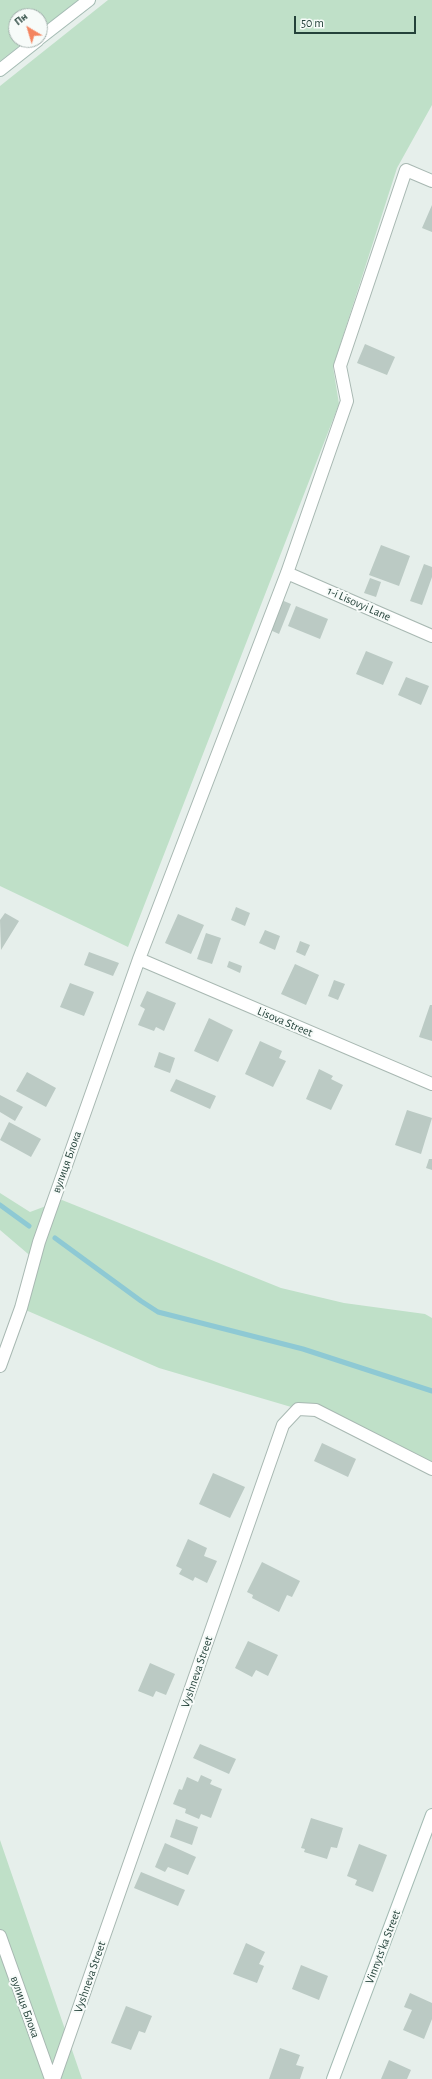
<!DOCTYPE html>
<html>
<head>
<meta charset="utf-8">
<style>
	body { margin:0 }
	#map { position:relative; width:432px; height:2079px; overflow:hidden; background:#e6efeb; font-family:"Alegreya Sans",sans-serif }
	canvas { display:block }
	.north { position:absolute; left:8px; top:8px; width:40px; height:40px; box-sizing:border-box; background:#f7fbf9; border:1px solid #a3b1ad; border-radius:50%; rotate:322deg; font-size:11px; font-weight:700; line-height:16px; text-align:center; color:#24423a }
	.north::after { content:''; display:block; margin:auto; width:14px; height:18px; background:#f4845f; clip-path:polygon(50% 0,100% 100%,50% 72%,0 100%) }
	.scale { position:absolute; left:294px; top:16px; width:122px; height:18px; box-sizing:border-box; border:2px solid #24423a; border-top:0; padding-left:5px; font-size:12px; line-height:14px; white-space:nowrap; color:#24423a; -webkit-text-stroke:3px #f7fbf9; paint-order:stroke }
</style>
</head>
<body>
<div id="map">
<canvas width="432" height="2079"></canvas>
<div class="north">Пн</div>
<div class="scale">50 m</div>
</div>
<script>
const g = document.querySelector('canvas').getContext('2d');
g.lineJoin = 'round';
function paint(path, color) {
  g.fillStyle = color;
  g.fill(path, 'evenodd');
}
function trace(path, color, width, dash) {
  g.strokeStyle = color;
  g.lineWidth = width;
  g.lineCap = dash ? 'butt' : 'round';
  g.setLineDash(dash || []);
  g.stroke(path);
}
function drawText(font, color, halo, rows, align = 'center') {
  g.font = font + ' "Alegreya Sans",sans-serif';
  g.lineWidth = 4;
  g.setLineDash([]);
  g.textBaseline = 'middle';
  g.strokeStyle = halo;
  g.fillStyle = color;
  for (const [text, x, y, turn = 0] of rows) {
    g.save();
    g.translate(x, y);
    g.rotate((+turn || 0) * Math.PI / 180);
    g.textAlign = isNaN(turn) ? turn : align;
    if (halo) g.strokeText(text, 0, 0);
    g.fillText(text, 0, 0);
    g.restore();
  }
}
paint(new Path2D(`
	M 0,0 L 78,0 L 40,30 L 40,16 L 16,16 L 16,40 L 27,40 L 0,61 Z
	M 108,0 L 432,0 L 432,105 L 397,168 L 333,367 L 339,404 L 128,947 L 0,886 L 0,86 Z
	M 0,1193 L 30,1212 L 62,1200 L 281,1288 L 344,1303 L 425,1314 L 432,1318 L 432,1469 L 298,1409 L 159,1368 L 21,1308 L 34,1259 L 0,1230 Z
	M 0,1840 L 82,2079 L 0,2079 Z`), '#bfe0c8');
trace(new Path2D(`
	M 0,1205 L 29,1226
	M 55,1238 L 141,1301 L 158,1312 L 303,1349 L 432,1391`), '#8ec9d4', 5);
paint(new Path2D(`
	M 432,205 L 432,232 L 422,228 Z
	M 365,344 L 395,357 L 387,375 L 357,363 Z
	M 381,545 L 410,556 L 399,586 L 369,575 Z
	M 424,564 L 432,567 L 432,577 L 422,605 L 410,601 Z
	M 370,578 L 381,582 L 376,597 L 364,593 Z
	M 279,599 L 291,604 L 279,634 L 268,629 Z
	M 296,606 L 328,619 L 320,639 L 288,626 Z
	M 366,651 L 393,662 L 383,685 L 356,674 Z
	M 406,677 L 429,686 L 421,705 L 398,695 Z
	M 236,907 L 250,913 L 245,926 L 231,920 Z
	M 5,913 L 19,921 L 1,950 L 0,920 Z
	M 178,914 L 204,925 L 191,954 L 165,943 Z
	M 265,930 L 280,936 L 275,950 L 259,943 Z
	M 206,933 L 221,938 L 212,964 L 197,959 Z
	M 300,941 L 310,945 L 305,956 L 296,952 Z
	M 89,952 L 119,963 L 113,976 L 84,965 Z
	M 229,961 L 242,966 L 240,973 L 227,967 Z
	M 295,964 L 319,975 L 306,1005 L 281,994 Z
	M 334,980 L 345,984 L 338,1000 L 328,996 Z
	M 70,983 L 94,992 L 84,1016 L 60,1007 Z
	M 147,991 L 176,1003 L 164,1031 L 156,1027 L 154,1031 L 138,1025 L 145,1009 L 140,1006 Z
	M 430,1005 L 432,1005 L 432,1041 L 419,1037 Z
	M 209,1018 L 233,1030 L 218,1062 L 194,1051 Z
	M 260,1041 L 282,1051 L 279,1058 L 286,1061 L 273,1087 L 245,1074 Z
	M 159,1052 L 175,1058 L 170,1073 L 154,1067 Z
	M 319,1069 L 333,1076 L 331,1079 L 343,1085 L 331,1110 L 306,1099 Z
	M 27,1072 L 56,1088 L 46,1107 L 16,1091 Z
	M 176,1079 L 216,1096 L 210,1109 L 170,1091 Z
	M 0,1095 L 23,1107 L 15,1121 L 0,1112 Z
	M 407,1110 L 432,1118 L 421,1154 L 395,1145 Z
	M 9,1122 L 41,1139 L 31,1157 L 0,1140 Z
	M 429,1159 L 432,1159 L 432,1170 L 426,1168 Z
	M 322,1443 L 356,1459 L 348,1477 L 314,1461 Z
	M 213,1473 L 245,1487 L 230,1518 L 199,1504 Z
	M 188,1539 L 207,1548 L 204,1556 L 217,1561 L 207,1583 L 195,1577 L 193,1581 L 179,1574 L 182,1569 L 176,1566 Z
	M 262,1562 L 300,1581 L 292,1597 L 287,1595 L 279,1612 L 252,1598 L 253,1595 L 247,1592 Z
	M 248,1641 L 278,1655 L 268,1676 L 256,1670 L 252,1677 L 235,1668 Z
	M 150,1663 L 175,1674 L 166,1695 L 156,1691 L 153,1697 L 138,1691 Z
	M 200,1744 L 236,1759 L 229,1774 L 193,1758 Z
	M 201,1775 L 212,1780 L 210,1784 L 222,1789 L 211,1818 L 201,1814 L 199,1819 L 185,1813 L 186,1809 L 173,1804 L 179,1789 L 182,1790 L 187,1777 L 198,1782 Z
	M 311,1818 L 343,1828 L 337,1848 L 331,1847 L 327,1859 L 304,1852 L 305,1849 L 301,1848 Z
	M 176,1819 L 198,1827 L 192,1845 L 170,1837 Z
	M 165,1843 L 196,1857 L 188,1875 L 168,1867 L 165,1872 L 155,1867 Z
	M 359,1844 L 387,1855 L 373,1892 L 355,1885 L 357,1880 L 347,1876 Z
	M 141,1872 L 185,1890 L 178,1906 L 134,1888 Z
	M 246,1943 L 265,1952 L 259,1964 L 264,1966 L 257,1983 L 233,1974 Z
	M 301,1965 L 328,1976 L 319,2000 L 292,1989 Z
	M 410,1993 L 432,2003 L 432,2019 L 424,2039 L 403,2030 L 412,2010 L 404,2007 Z
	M 126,2006 L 152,2016 L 145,2033 L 139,2031 L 131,2050 L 111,2043 Z
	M 280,2048 L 300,2055 L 296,2065 L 304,2067 L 300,2079 L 269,2079 Z
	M 389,2060 L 411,2070 L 407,2079 L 381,2079 Z`), '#bbcac4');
const street = new Path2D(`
	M 287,573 L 432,636
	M 139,959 L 432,1084
	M 0,1366 L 21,1308 L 39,1242 L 139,959 L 287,573 L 347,401 L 340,366 L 406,170 L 432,181
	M 0,1936 L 51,2079
	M 54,2079 L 283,1425 L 298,1409 L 316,1410 L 432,1469`);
const secondary = new Path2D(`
	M 40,38 L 89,0
	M 0,70 L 38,40
	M 333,2079 L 432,1815`);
trace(street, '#a8b8b2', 14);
trace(secondary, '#a4bbb3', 14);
trace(street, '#fff', 12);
trace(secondary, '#fff', 12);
drawText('12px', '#24423a', '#f7fbf9', [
	["1-i Lisovyi Lane",359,604,24],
	["Lisova Street",285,1022,23],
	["вулиця Блока",67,1162,-70],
	["Vyshneva Street",197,1672,-71],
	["Vinnyts'ka Street",383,1947,-69],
	["Vyshneva Street",90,1977,-71],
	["вулиця Блока",25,2007,70]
]);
</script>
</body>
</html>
